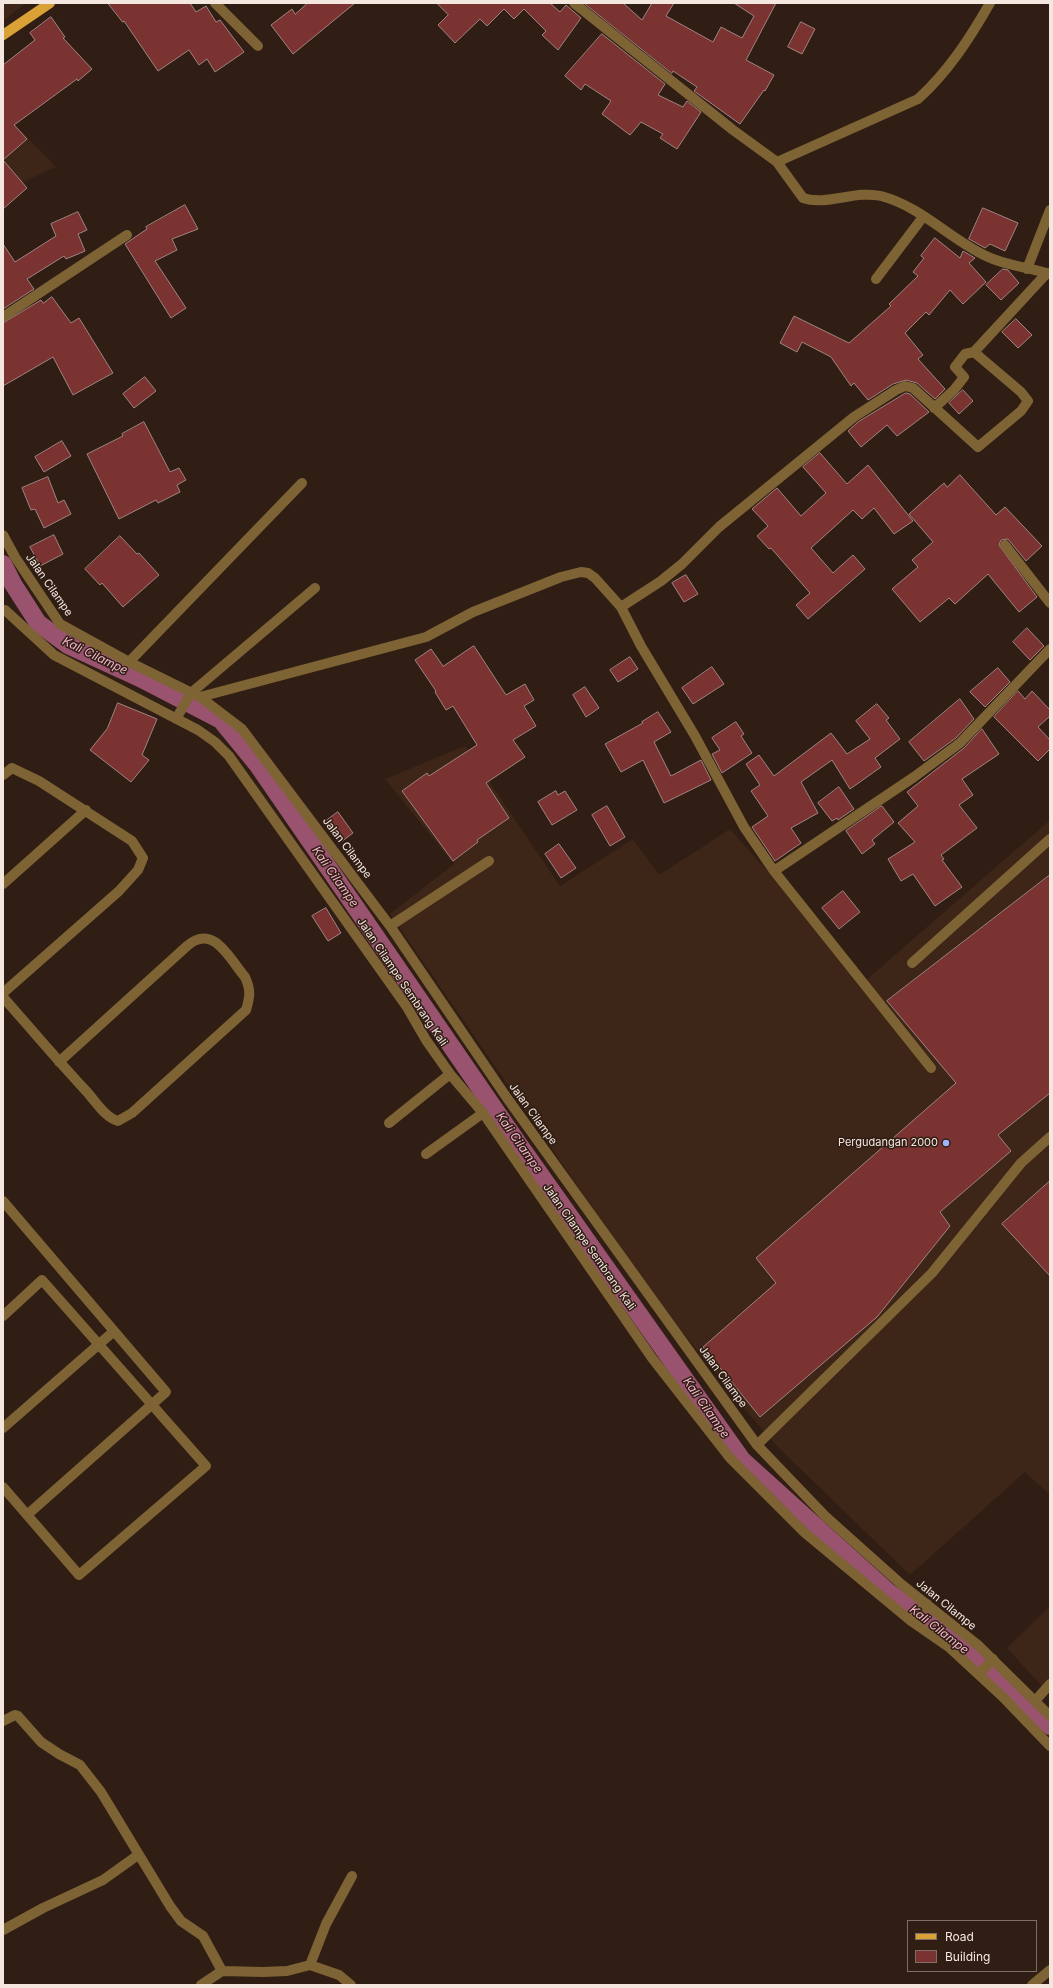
<!DOCTYPE html>
<html>
<head>
<meta charset="utf-8">
<style>
	body { margin:0 }
	#map { position:relative; width:1053px; height:1988px; overflow:hidden; background:#301e14; font-family:Inter,sans-serif }
	canvas { display:block }
	.frame { position:absolute; inset:0; border:4px solid #f4e7e0; pointer-events:none }
	.legend { position:absolute; left:907px; top:1920px; width:130px; height:52px; box-sizing:border-box; background:#301e14; border:1px solid #7e6e66; margin:0; padding:5px 7px; list-style:none; font-size:12px; color:#f4e7e0 }
	.legend li { display:flex; align-items:center; gap:8px; height:20px }
	.legend b { width:20px; border:1px solid #7e6e66 }
</style>
</head>
<body>
<div id="map">
<canvas width="1053" height="1988"></canvas>
<div class="frame"></div>
<ul class="legend">
<li><b style="height:5px;background:#daa136"></b>Road</li>
<li><b style="height:11px;background:#7a3331"></b>Building</li>
</ul>
</div>
<script>
const g = document.querySelector('canvas').getContext('2d');
g.lineJoin = 'round';
function paint(path, color) {
  g.fillStyle = color;
  g.fill(path, 'evenodd');
}
function trace(path, color, width, dash) {
  g.strokeStyle = color;
  g.lineWidth = width;
  g.lineCap = dash ? 'butt' : 'round';
  g.setLineDash(dash || []);
  g.stroke(path);
}
function drawText(font, color, halo, rows, align = 'center') {
  g.font = font + ' Inter,sans-serif';
  g.lineWidth = 3;
  g.setLineDash([]);
  g.textBaseline = 'middle';
  g.strokeStyle = halo;
  g.fillStyle = color;
  for (const [text, x, y, turn = 0] of rows) {
    g.save();
    g.translate(x, y);
    g.rotate((+turn || 0) * Math.PI / 180);
    g.textAlign = isNaN(turn) ? turn : align;
    if (halo) g.strokeText(text, 0, 0);
    g.fillText(text, 0, 0);
    g.restore();
  }
}
paint(new Path2D(`
	M 3,3 L 26,3 L 3,21 Z
	M 3,112 L 56,167 L 3,191 Z
	M 465,746 L 560,886 L 633,839 L 659,875 L 730,829 L 865,981 L 1050,820 L 1050,1495 L 1025,1472 L 910,1575 L 781,1450 L 753,1419 L 656,1300 L 390,914 L 454,864 L 385,779 Z
	M 1050,1606 L 1050,1695 L 1007,1648 Z`), '#3d2517');
trace(new Path2D(`
	M 3,564 L 13,584 L 38,623 L 68,645 L 140,678 L 221,720 L 257,764 L 520,1146 L 742,1460 L 887,1591 L 953,1638 L 1050,1726`), '#99536f', 18);
const building = new Path2D(`
	M 108,3 L 190,3 L 196,12 L 206,6 L 216,22 L 220,20 L 244,52 L 215,72 L 207,59 L 199,65 L 189,50 L 158,71 L 124,21 L 123,22 Z
	M 308,3 L 355,3 L 293,54 L 271,25 L 292,9 L 295,14 Z
	M 437,3 L 550,3 L 560,12 L 566,5 L 581,18 L 558,50 L 542,35 L 546,31 L 524,9 L 514,19 L 504,9 L 487,26 L 480,19 L 455,43 L 438,25 L 448,15 Z
	M 584,3 L 623,3 L 642,20 L 652,3 L 674,3 L 666,16 L 713,42 L 721,27 L 742,38 L 754,16 L 734,3 L 776,3 L 746,60 L 774,75 L 765,91 L 764,90 L 740,124 L 694,91 L 697,87 L 673,71 L 672,73 Z
	M 51,17 L 65,37 L 63,38 L 92,69 L 78,81 L 77,79 L 14,125 L 27,139 L 3,160 L 3,65 L 35,40 L 30,33 Z
	M 801,22 L 815,29 L 802,54 L 788,47 Z
	M 602,34 L 665,84 L 658,95 L 683,107 L 687,101 L 701,112 L 677,149 L 660,138 L 663,134 L 641,122 L 630,135 L 602,114 L 611,101 L 585,84 L 581,90 L 565,76 Z
	M 3,160 L 27,188 L 3,209 Z
	M 185,205 L 198,229 L 172,239 L 177,250 L 155,261 L 186,308 L 171,318 L 125,244 L 147,229 L 146,227 Z
	M 983,208 L 1018,223 L 1005,251 L 990,244 L 985,248 L 969,239 Z
	M 78,212 L 87,230 L 78,234 L 85,251 L 66,259 L 64,256 L 27,279 L 34,289 L 3,309 L 3,244 L 15,262 L 56,236 L 51,224 Z
	M 935,238 L 960,258 L 963,251 L 975,258 L 969,263 L 986,282 L 963,304 L 950,290 L 929,315 L 926,312 L 905,333 L 923,355 L 918,359 L 945,389 L 935,399 L 917,383 L 906,380 L 893,384 L 868,400 L 854,383 L 851,386 L 831,357 L 802,342 L 797,352 L 780,343 L 794,316 L 849,343 L 891,306 L 889,304 L 918,276 L 913,272 L 924,258 L 921,256 Z
	M 1003,269 L 1008,270 L 1019,283 L 1001,300 L 986,285 Z
	M 52,297 L 71,323 L 79,318 L 113,373 L 73,395 L 53,357 L 3,386 L 3,323 L 41,300 L 43,303 Z
	M 1016,319 L 1032,335 L 1018,348 L 1002,332 Z
	M 145,377 L 156,391 L 134,408 L 123,394 Z
	M 963,390 L 973,401 L 959,414 L 949,403 Z
	M 906,393 L 910,394 L 929,412 L 897,436 L 887,425 L 861,447 L 848,431 L 858,422 Z
	M 144,422 L 170,472 L 179,468 L 186,480 L 177,485 L 180,492 L 158,503 L 156,500 L 119,519 L 87,454 L 123,436 L 122,434 Z
	M 62,441 L 71,456 L 44,472 L 35,457 Z
	M 820,453 L 847,484 L 868,465 L 913,521 L 894,534 L 874,508 L 862,519 L 853,510 L 811,548 L 833,573 L 853,555 L 865,569 L 808,619 L 796,605 L 810,593 L 771,548 L 769,549 L 757,536 L 768,526 L 752,509 L 777,488 L 801,516 L 826,493 L 803,467 Z
	M 960,475 L 996,515 L 1005,507 L 1042,546 L 1026,561 L 1008,539 L 1001,540 L 999,545 L 1037,597 L 1019,612 L 988,574 L 955,604 L 949,598 L 920,622 L 892,589 L 918,567 L 912,560 L 933,542 L 909,514 L 944,483 L 947,487 Z
	M 48,477 L 58,503 L 64,500 L 71,514 L 44,528 L 35,509 L 31,510 L 22,488 Z
	M 54,535 L 63,554 L 40,566 L 30,547 Z
	M 120,536 L 137,554 L 139,553 L 159,575 L 123,607 L 102,583 L 100,585 L 85,569 Z
	M 686,575 L 698,594 L 684,602 L 672,583 Z
	M 1027,628 L 1044,646 L 1030,660 L 1013,642 Z
	M 474,646 L 506,695 L 525,684 L 534,700 L 524,706 L 536,726 L 513,740 L 525,757 L 486,783 L 509,818 L 477,840 L 478,842 L 453,861 L 402,791 L 427,773 L 429,776 L 477,745 L 453,706 L 446,710 L 435,692 L 436,691 L 415,660 L 431,649 L 443,666 Z
	M 630,657 L 638,669 L 618,682 L 610,670 Z
	M 712,667 L 724,684 L 693,704 L 682,688 Z
	M 998,668 L 1010,682 L 985,707 L 970,692 Z
	M 585,687 L 599,708 L 586,717 L 573,695 Z
	M 1018,691 L 1025,699 L 1032,691 L 1050,710 L 1050,716 L 1038,727 L 1050,740 L 1050,749 L 1038,761 L 994,717 Z
	M 960,699 L 974,719 L 956,738 L 924,761 L 909,742 Z
	M 118,703 L 157,719 L 142,755 L 149,760 L 131,782 L 90,750 L 107,729 Z
	M 877,704 L 889,718 L 886,720 L 900,739 L 875,758 L 881,767 L 850,789 L 832,760 L 801,782 L 818,813 L 791,828 L 801,843 L 775,861 L 752,827 L 768,816 L 751,791 L 760,785 L 746,764 L 759,755 L 774,776 L 831,733 L 847,754 L 870,739 L 856,721 Z
	M 658,712 L 671,732 L 654,742 L 671,776 L 701,760 L 711,780 L 664,803 L 643,760 L 621,772 L 605,744 L 643,723 L 642,722 Z
	M 736,722 L 744,734 L 741,736 L 752,753 L 722,773 L 712,754 L 720,750 L 712,738 Z
	M 982,729 L 999,754 L 962,779 L 973,795 L 959,805 L 977,828 L 941,855 L 944,859 L 942,860 L 962,887 L 935,906 L 913,874 L 901,881 L 888,859 L 915,842 L 898,823 L 918,806 L 907,792 L 964,748 Z
	M 839,787 L 854,809 L 838,820 L 837,818 L 832,821 L 818,803 Z
	M 556,791 L 558,795 L 565,791 L 577,810 L 552,825 L 538,802 Z
	M 607,806 L 625,837 L 610,846 L 592,815 Z
	M 882,806 L 894,822 L 872,840 L 875,844 L 862,854 L 846,831 Z
	M 338,812 L 353,833 L 341,842 L 326,821 Z
	M 559,844 L 576,868 L 561,878 L 545,854 Z
	M 1050,875 L 1050,1093 L 998,1135 L 1011,1151 L 940,1212 L 950,1226 L 877,1317 L 760,1417 L 703,1347 L 776,1283 L 756,1258 L 956,1083 L 887,1001 Z
	M 843,891 L 860,912 L 839,929 L 822,908 Z
	M 326,908 L 341,933 L 328,941 L 312,916 Z
	M 1050,1181 L 1050,1276 L 1002,1224 Z`);
paint(building, '#7a3331');
trace(building, '#9f8482', 1);
trace(new Path2D(`
	M 215,3 L 258,46
	M 574,3 L 733,130 L 777,162 L 803,198 C 826,206 856,190 881,196 C 920,206 950,239 986,256 C 1006,266 1029,267 1050,274
	M 777,162 L 918,99 C 948,72 970,38 990,3
	M 1027,269 L 1050,210
	M 876,279 L 923,217
	M 3,317 L 127,235
	M 934,408 L 954,390 L 964,377 L 955,367 L 965,354 L 974,352 L 1047,273
	M 3,535 L 15,557 L 60,624 L 129,662 L 200,697 L 242,729 L 390,926 L 507,1098 L 757,1445 L 825,1516 L 901,1584 L 979,1646 L 1050,1716
	M 1005,545 L 1050,603
	M 621,607 L 661,581 L 682,564 L 719,527 L 854,417 L 896,390 L 905,386 L 913,388 L 978,447 L 1021,411 L 1028,401 L 1021,392 L 974,352
	M 5,610 L 54,655 L 198,730 L 215,742 L 229,756 L 407,1007 L 426,1040 L 450,1074 L 483,1113 L 652,1358 L 730,1458 L 805,1533 L 911,1621 L 950,1648 L 1003,1697 L 1050,1746
	M 129,662 L 302,483
	M 200,697 L 426,637 L 473,612 L 561,577 L 581,572 L 588,573 L 595,578 L 621,607 L 641,646 L 695,736 L 744,827 L 774,871 L 931,1068
	M 176,719 L 191,693 L 315,588
	M 3,775 L 12,768 L 39,781 L 132,841 L 143,858 L 138,870 L 119,891 L 3,993
	M 774,871 L 914,777 L 960,743 L 1050,649
	M 3,884 L 86,810
	M 390,926 L 489,861
	M 912,963 L 1050,839
	M 3,997 C 31,1029 58,1061 87,1092 C 96,1102 105,1117 118,1121 L 132,1113 L 246,1010 C 250,997 251,990 245,977 C 229,958 213,923 187,946 L 59,1062
	M 389,1123 L 450,1074
	M 426,1154 L 483,1113
	M 3,1201 L 166,1392 L 27,1515
	M 3,1316 L 42,1280 L 206,1466 L 79,1575 L 3,1487
	M 3,1428 L 113,1332
	M 757,1445 L 932,1273 L 1021,1163 L 1050,1137
	M 911,1621 L 927,1604
	M 979,1674 L 993,1659
	M 1035,1701 L 1050,1684
	M 3,1721 L 15,1715 L 18,1716 L 41,1742 L 59,1754 L 80,1765 L 101,1792 L 170,1906 L 181,1921 L 203,1936 L 222,1971
	M 3,1930 L 43,1908 L 103,1880 L 138,1855
	M 310,1965 L 326,1924 L 352,1876
	M 201,1985 L 222,1971 L 263,1972 L 287,1971 L 310,1965 L 339,1975 L 351,1985
	M 1032,1985 L 1050,1970`), '#7e6335', 10);
trace(new Path2D(`
	M 3,35 L 50,3`), '#daa136', 10);
for (const [x, y, r, color] of [
	[946,1143,4,"#a0b3fd"]
]) {
  const dot = new Path2D();
  dot.arc(x, y, r, 0, 2 * Math.PI);
  g.fillStyle = color;
  g.fill(dot);
  trace(dot, '#301e14', 1.5);
}
drawText('11px', '#f4e7e0', '#301e14', [
	["Jalan Cilampe",49,585,55],
	["Jalan Cilampe",347,848,53],
	["Jalan Cilampe Sembrang Kali",402,982,56],
	["Jalan Cilampe",533,1114,54],
	["Jalan Cilampe Sembrang Kali",589,1247,55],
	["Jalan Cilampe",723,1377,54],
	["Jalan Cilampe",946,1605,39]
]);
drawText('11px', '#f4e7e0', '#301e14', [
	["Pergudangan 2000",938,1143]
], 'right');
drawText('italic 12px', '#f4b6cc', '#301e14', [
	["Kali Cilampe",95,656,26],
	["Kali Cilampe",335,877,55],
	["Kali Cilampe",519,1143,55],
	["Kali Cilampe",706,1408,55],
	["Kali Cilampe",939,1630,38]
]);
</script>
</body>
</html>
